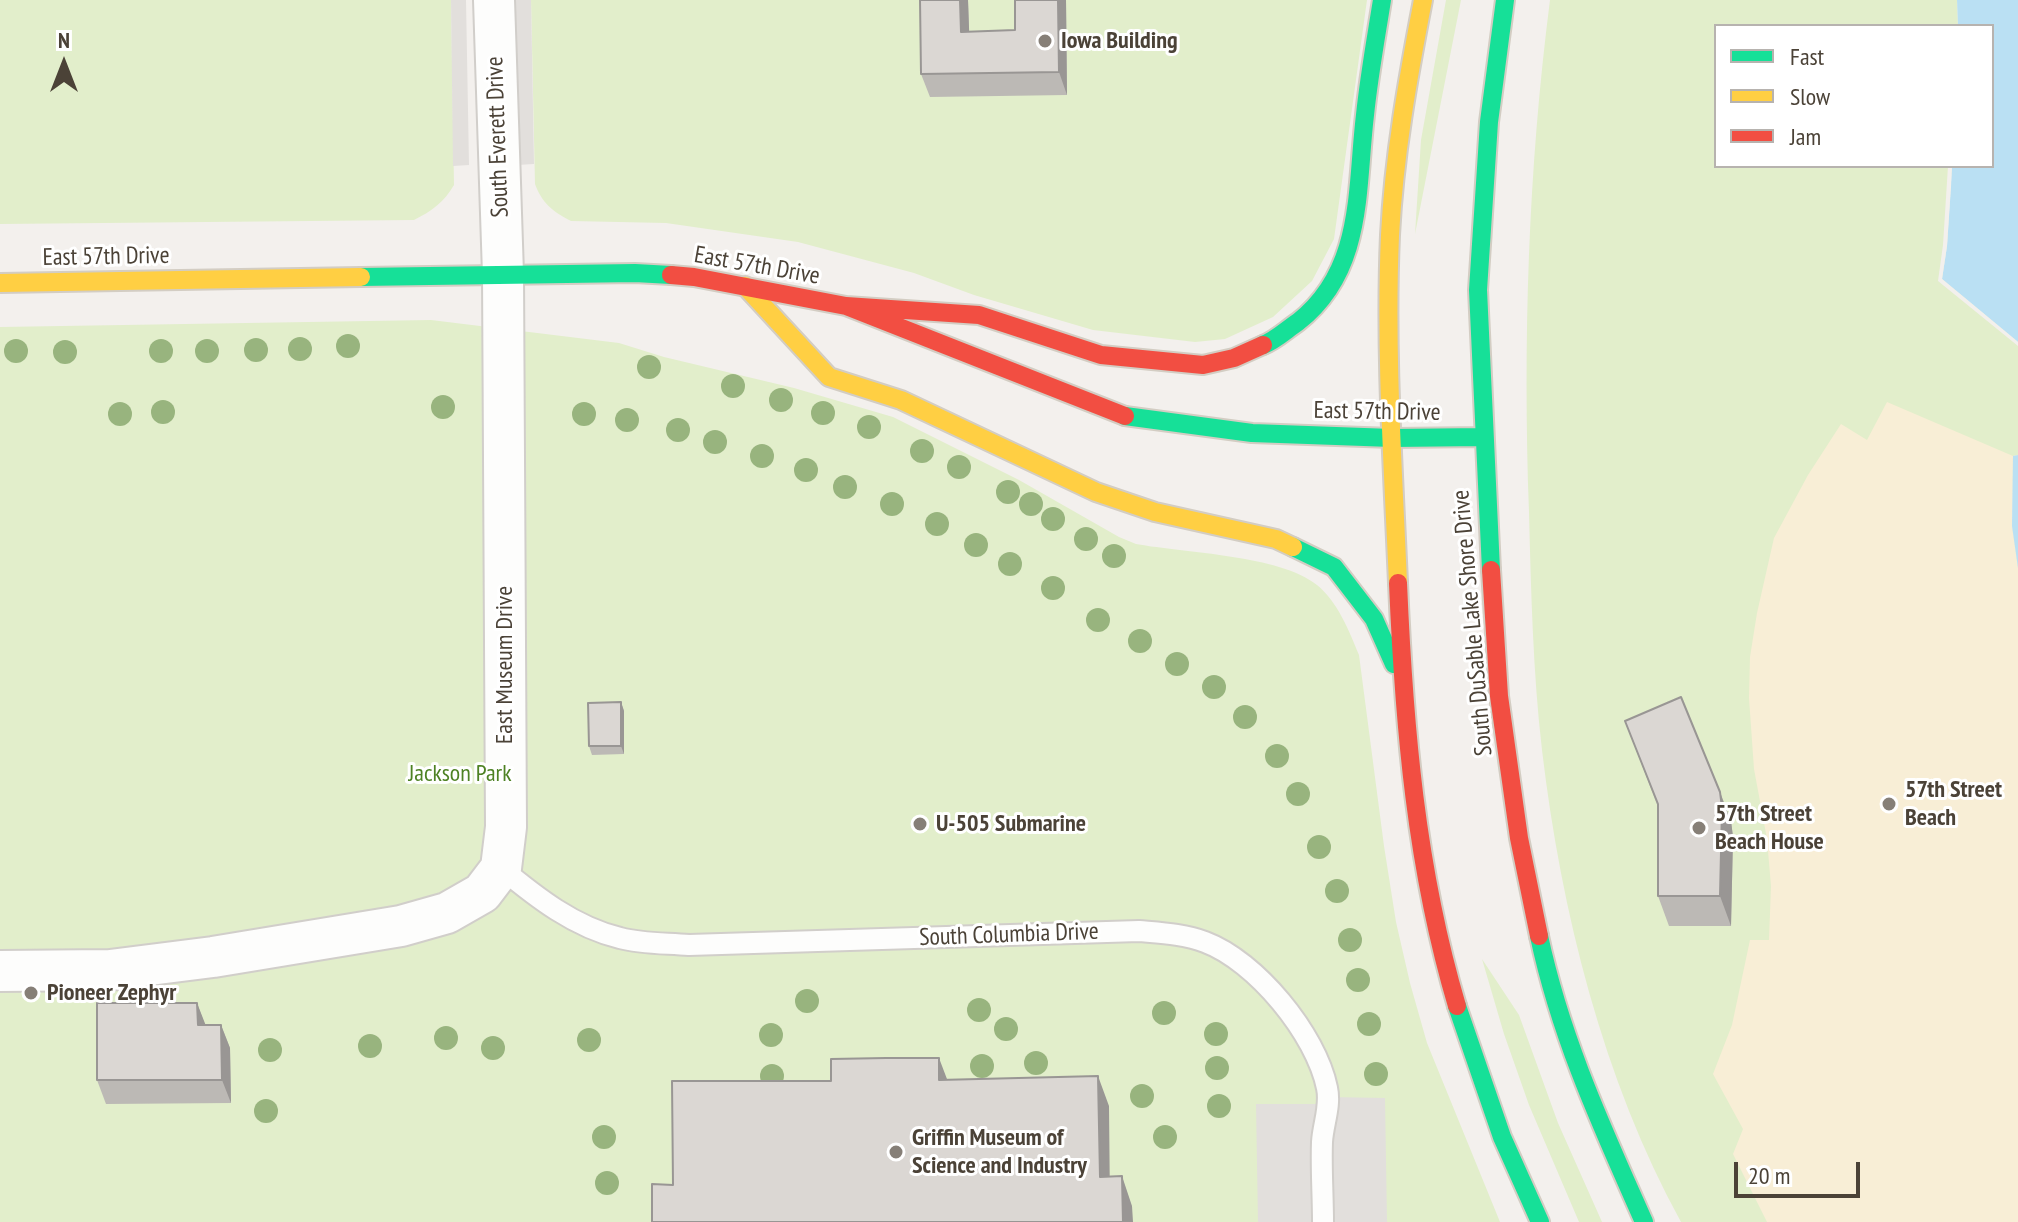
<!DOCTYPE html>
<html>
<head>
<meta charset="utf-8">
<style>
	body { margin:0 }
	#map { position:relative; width:2018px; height:1222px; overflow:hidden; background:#f3f0ed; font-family:"PT Sans Narrow",sans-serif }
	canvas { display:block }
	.legend { position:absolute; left:1714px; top:24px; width:280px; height:144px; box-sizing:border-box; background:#fff; border:2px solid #b7b3af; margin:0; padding:10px 14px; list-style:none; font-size:24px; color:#4b4237 }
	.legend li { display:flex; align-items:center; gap:16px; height:40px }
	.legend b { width:40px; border:2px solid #b7b3af }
	.north { position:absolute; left:24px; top:24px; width:80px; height:80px; -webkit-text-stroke:6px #fff; paint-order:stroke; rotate:0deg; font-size:22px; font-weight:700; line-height:32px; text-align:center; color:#4b4237 }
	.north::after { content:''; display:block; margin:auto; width:28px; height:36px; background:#4b4237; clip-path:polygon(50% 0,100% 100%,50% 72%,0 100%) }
	.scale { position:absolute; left:1734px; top:1162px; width:126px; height:36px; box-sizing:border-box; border:4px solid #4b4237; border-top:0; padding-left:10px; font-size:24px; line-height:28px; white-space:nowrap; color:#4b4237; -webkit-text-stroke:6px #fff; paint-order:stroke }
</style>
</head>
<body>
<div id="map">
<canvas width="2018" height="1222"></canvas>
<ul class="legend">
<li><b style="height:10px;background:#16e098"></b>Fast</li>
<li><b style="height:10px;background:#ffcf43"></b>Slow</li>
<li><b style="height:10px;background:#f24e42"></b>Jam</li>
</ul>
<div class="north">N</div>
<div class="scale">20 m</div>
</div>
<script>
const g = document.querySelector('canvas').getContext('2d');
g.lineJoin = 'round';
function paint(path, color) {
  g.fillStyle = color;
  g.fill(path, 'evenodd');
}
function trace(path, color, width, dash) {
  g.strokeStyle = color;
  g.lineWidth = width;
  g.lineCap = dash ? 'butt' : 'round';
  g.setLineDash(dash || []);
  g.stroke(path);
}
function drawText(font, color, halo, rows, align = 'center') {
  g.font = font + ' "PT Sans Narrow",sans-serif';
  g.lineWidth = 6;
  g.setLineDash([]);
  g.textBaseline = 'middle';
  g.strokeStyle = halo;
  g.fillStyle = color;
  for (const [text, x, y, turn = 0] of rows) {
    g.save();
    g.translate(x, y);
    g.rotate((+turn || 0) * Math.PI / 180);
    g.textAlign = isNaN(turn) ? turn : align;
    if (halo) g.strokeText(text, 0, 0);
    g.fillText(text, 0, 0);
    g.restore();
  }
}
paint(new Path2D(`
	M 0,0 L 451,0 L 454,185 C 444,202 432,211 414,220 L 0,224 Z
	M 531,0 L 1367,0 L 1334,239 L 1312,281 L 1273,317 L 1225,339 L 1195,342 L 1093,330 L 974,295 L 914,273 L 798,242 L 666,223 L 571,221 C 553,212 542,203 535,184 Z
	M 1446,0 L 1461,0 L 1415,234 L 1421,140 Z
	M 1550,0 L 1957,0 L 1958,26 L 1716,26 L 1716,166 L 1952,166 L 1947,246 L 1942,279 L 2018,342 L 2018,455 L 2013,456 L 2012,526 L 2018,568 L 2018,1222 L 1681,1222 C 1603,1080 1561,911 1542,750 C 1533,672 1531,592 1529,512 C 1523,341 1528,171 1550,0 Z
	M 431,320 L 619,343 L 664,357 L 794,388 L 893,417 L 1019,480 L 1119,537 L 1136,544 C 1185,553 1280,555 1317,585 C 1338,602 1349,631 1359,655 L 1384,846 L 1396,922 L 1410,983 L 1427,1043 L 1500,1222 L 0,1222 L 0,327 Z
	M 1482,959 L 1519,1015 L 1558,1123 L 1602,1222 L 1579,1222 L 1529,1105 L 1504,1034 Z`), '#e2eecb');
paint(new Path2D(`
	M 1887,402 L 2013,456 L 2012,526 L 2018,568 L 2018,1222 L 1767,1222 L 1733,1154 L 1743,1129 L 1713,1074 L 1732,1025 L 1750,940 L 1769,940 L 1771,886 L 1767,839 L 1754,769 L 1749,698 L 1750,657 L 1757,613 L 1774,538 L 1808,475 L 1841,424 L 1867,440 Z`), '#f8eed6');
paint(new Path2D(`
	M 451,0 L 466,0 L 469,165 L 453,166 Z
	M 514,0 L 531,0 L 534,164 L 517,165 Z
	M 1328,1097 L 1385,1098 L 1387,1222 L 1258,1222 L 1256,1104 L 1328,1104 Z`), '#e2dfdc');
paint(new Path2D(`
	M 1957,0 L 2018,0 L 2018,342 L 1942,279 L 1947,246 L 1952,166 L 1992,166 L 1992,26 L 1958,26 Z
	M 2018,455 L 2018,568 L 2012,526 L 2013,456 Z`), '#bae0f3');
paint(new Path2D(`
	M 1948,166 L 1952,166 L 1951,187 L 1947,246 L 1942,279 L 2018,342 L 2018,346 L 1938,281 L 1943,245 Z`), '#f3f0ed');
const lane = new Path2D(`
	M 501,868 C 536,897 574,927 620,938 C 642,944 666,943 689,945 L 1139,931 C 1161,933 1184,934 1205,942 C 1256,961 1316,1034 1327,1088 C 1331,1106 1323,1124 1322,1142 C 1321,1169 1323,1196 1323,1222`);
const street = new Path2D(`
	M 0,971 L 110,970 L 213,957 L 401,926 L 447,913 L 482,893 L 501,868 L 506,827 L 503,274 L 494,0`);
const fast = new Path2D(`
	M 361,277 L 635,273 L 671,275
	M 1263,345 C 1276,340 1286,330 1298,322 C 1364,270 1356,190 1365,115 C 1369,76 1376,38 1382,0
	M 1125,416 L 1252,433 L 1392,438 L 1483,437
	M 1293,547 L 1334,567 L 1374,619 L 1394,664
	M 1491,570 L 1478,290 L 1489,122 L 1505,0
	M 1539,936 C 1561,1039 1602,1127 1644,1222
	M 1457,1006 L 1502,1137 L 1540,1222`);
const slow = new Path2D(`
	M 0,283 L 361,277
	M 745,286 L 829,377 L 901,400 L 1096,492 L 1155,512 L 1276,539 L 1293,547
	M 1398,583 C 1393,467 1385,351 1390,235 C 1394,156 1408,78 1423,0`);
const jam = new Path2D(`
	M 671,275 L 694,277 L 846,306 L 1125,416
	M 846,306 L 979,315 L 1101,355 L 1203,365 L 1234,358 L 1263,345
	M 1491,570 L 1499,696 L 1519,838 L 1539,936
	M 1398,583 C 1404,726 1416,868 1457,1006`);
trace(lane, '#d1ceca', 24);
trace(street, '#d1ceca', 44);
trace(fast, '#d3cdc3', 22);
trace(slow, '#d3cdc3', 22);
trace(jam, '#d3cdc3', 22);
trace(lane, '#fdfdfc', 20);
trace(street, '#fdfdfc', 40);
trace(fast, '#16e098', 18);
trace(slow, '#ffcf43', 18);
trace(jam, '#f24e42', 18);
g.fillStyle = '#98b47e';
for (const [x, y] of [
	[348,346],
	[300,349],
	[256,350],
	[16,351],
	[161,351],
	[207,351],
	[65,352],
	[649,367],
	[733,386],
	[781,400],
	[443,407],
	[163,412],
	[823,413],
	[120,414],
	[584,414],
	[627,420],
	[869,427],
	[678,430],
	[715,442],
	[922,451],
	[762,456],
	[959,467],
	[806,470],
	[845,487],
	[1008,492],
	[892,504],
	[1031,504],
	[1053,519],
	[937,524],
	[1086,539],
	[976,545],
	[1114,556],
	[1010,564],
	[1053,588],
	[1098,620],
	[1140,641],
	[1177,664],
	[1214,687],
	[1245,717],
	[1277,756],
	[1298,794],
	[1319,847],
	[1337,891],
	[1350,940],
	[1358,980],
	[807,1001],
	[979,1010],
	[1164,1013],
	[1369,1024],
	[1006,1029],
	[1216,1034],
	[771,1035],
	[446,1038],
	[589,1040],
	[370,1046],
	[493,1048],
	[270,1050],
	[1036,1063],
	[982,1066],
	[1217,1068],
	[1376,1074],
	[772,1076],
	[1142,1096],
	[1219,1106],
	[266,1111],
	[604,1137],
	[1165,1137],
	[607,1183]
]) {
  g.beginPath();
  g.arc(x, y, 12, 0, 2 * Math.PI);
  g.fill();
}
paint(new Path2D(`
	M 920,0 L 968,0 L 969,32 L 1015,30 L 1066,0 L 1067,95 L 930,97 L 921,74 Z
	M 621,702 L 624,711 L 624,754 L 592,755 L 589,746 Z
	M 1625,721 L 1731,821 L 1733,837 L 1731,926 L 1669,926 L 1658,896 L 1658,807 Z
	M 197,1003 L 205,1025 L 221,1025 L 230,1048 L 231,1103 L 106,1104 L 97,1080 Z`), '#bcb9b5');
paint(new Path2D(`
	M 960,0 L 968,0 L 970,55 L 961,32 Z
	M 1058,0 L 1066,0 L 1067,95 L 1059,72 Z
	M 621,702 L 624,711 L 624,754 L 621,746 Z
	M 1720,792 L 1731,821 L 1733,837 L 1731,926 L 1720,896 Z
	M 197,1003 L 206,1026 L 198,1025 Z
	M 221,1025 L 230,1048 L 231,1103 L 222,1080 Z
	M 939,1058 L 950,1087 L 939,1080 Z
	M 1098,1076 L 1109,1106 L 1110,1207 L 1100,1177 Z
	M 1122,1176 L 1132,1206 L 1133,1222 L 1123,1222 Z`), '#999694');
const building = new Path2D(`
	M 920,0 L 960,0 L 961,32 L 1015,30 L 1015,0 L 1058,0 L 1059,72 L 921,74 Z
	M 1681,697 L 1720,792 L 1722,808 L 1720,896 L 1658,896 L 1658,804 L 1625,721 Z
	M 621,702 L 621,746 L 589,746 L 588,703 Z
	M 97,1003 L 197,1003 L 198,1025 L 221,1025 L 222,1080 L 97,1080 Z
	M 886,1058 L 939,1058 L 939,1080 L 1098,1076 L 1100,1177 L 1122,1176 L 1123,1222 L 652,1222 L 652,1184 L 673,1185 L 672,1081 L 831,1081 L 831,1059 Z`);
paint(building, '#dbd7d3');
trace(building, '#999694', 2);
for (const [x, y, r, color] of [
	[1045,41,8,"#867f77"],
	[1889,804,8,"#867f77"],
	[920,824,8,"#867f77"],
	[1699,828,8,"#867f77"],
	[31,993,8,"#867f77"],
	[896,1152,8,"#867f77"]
]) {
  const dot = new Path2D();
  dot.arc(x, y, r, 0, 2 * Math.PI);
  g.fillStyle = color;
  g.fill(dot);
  trace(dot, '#fff', 3);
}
drawText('bold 24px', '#4b4237', '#fff', [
	["Iowa Building",1061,41],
	["57th Street",1905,790],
	["Beach",1905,818],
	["57th Street",1715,814],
	["Beach House",1715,842],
	["U-505 Submarine",936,824],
	["Pioneer Zephyr",47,993],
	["Griffin Museum of",912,1138],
	["Science and Industry",912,1166]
], 'left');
drawText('24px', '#4b4237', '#fff', [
	["South Everett Drive",498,137,-92],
	["East 57th Drive",106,257,-1],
	["East 57th Drive",757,266,10],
	["East 57th Drive",1377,412,1],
	["South DuSable Lake Shore Drive",1473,623,-95],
	["East Museum Drive",505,665,-90],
	["South Columbia Drive",1009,935,-2]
]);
drawText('24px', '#4e8224', '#fff', [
	["Jackson Park",460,774]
]);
</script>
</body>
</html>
